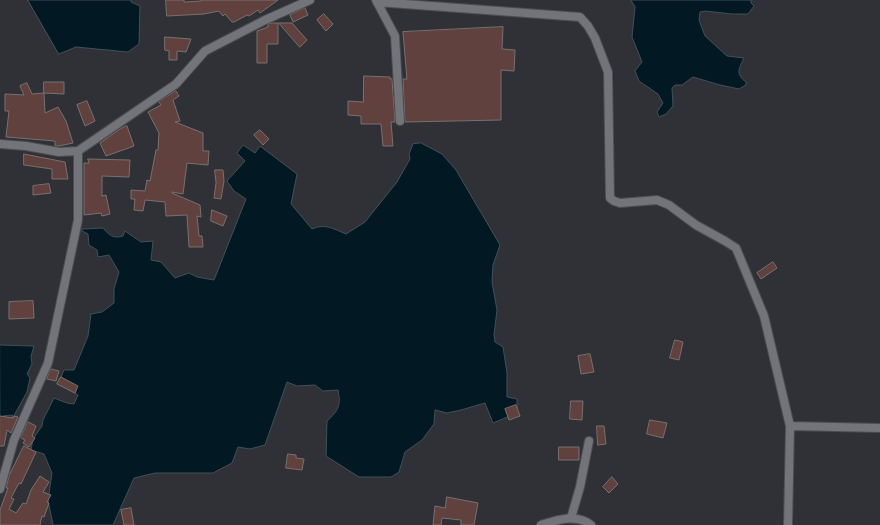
<!DOCTYPE html>
<html>
<head>
<meta charset="utf-8">
<style>
	body { margin:0 }
	canvas { display:block; background:#303136 }
</style>
</head>
<body>
<canvas width="880" height="525"></canvas>
<script>
const g = document.querySelector('canvas').getContext('2d');
g.lineJoin = 'round';
function paint(path, color) {
  g.fillStyle = color;
  g.fill(path, 'evenodd');
}
function trace(path, color, width, dash) {
  g.strokeStyle = color;
  g.lineWidth = width;
  g.lineCap = dash ? 'butt' : 'round';
  g.setLineDash(dash || []);
  g.stroke(path);
}
const water = new Path2D(`
	M 28,0 L 131,0 L 131,2 L 140,6 L 139,44 L 128,52 L 76,47 L 59,54 Z
	M 631,0 L 751,0 L 751,3 L 754,6 L 748,14 L 732,14 L 705,11 L 700,12 L 699,20 L 705,36 L 727,56 L 744,58 C 739,68 735,74 746,82 L 746,85 L 739,89 L 720,85 L 693,77 L 682,85 L 675,85 L 672,88 L 673,106 L 666,114 L 659,117 L 657,112 L 663,103 L 658,94 L 639,81 L 635,71 L 642,62 L 632,37 L 635,7 Z
	M 421,143 L 442,154 L 456,170 L 500,245 L 493,265 L 492,282 L 497,310 L 494,335 L 495,342 L 503,347 L 507,373 L 507,397 L 517,399 L 517,409 L 512,415 L 493,423 L 485,403 L 461,410 L 447,413 L 435,410 L 434,424 L 422,440 L 405,452 L 399,472 L 391,477 L 359,477 L 326,456 L 327,421 C 339,410 341,405 338,390 L 323,391 L 315,385 L 297,386 L 287,382 L 265,445 L 250,449 L 238,447 L 232,463 L 213,473 L 155,473 L 134,478 L 113,525 L 53,525 L 48,500 L 52,473 L 44,454 L 31,450 L 33,439 L 42,426 L 43,420 L 54,398 L 67,403 L 74,404 L 78,395 L 58,384 L 64,370 L 74,370 L 88,336 L 91,314 L 102,312 L 114,303 L 114,289 L 119,272 L 109,255 L 98,257 L 97,250 L 89,245 L 88,234 L 82,231 L 82,229 L 103,228 C 109,235 113,239 123,236 L 125,231 L 141,242 L 153,241 L 151,260 L 161,262 L 175,278 L 189,273 L 197,277 L 214,280 L 246,199 L 234,191 L 227,181 L 245,161 L 237,153 L 243,145 L 255,153 L 260,146 L 297,174 L 291,204 L 312,229 C 325,223 334,229 346,234 L 365,222 L 397,182 L 410,159 L 409,154 L 413,144 Z
	M 0,345 L 34,346 L 31,356 L 32,364 L 27,374 L 30,378 L 27,392 L 6,430 L 13,415 L 3,416 L 0,421 Z`);
paint(water, '#021923');
trace(water, '#405058', 1);
const building = new Path2D(`
	M 166,0 L 184,0 L 184,2 L 201,1 L 201,0 L 278,0 L 260,13 L 258,10 L 249,16 L 247,15 L 234,22 L 232,22 L 225,14 L 223,16 L 219,11 L 204,14 L 167,16 Z
	M 305,8 L 308,15 L 293,22 L 290,15 Z
	M 324,14 L 333,24 L 326,31 L 317,20 Z
	M 273,23 L 278,23 L 278,44 L 267,44 L 267,63 L 257,63 L 257,31 L 268,27 L 268,24 Z
	M 279,23 L 292,23 L 307,40 L 300,47 Z
	M 503,27 L 502,49 L 515,50 L 514,71 L 501,70 L 501,120 L 405,122 L 403,79 L 407,79 L 403,32 Z
	M 165,37 L 191,39 L 186,52 L 177,51 L 177,60 L 169,60 L 169,51 L 165,50 Z
	M 364,76 L 390,77 L 390,79 L 392,79 L 395,122 L 391,122 L 393,146 L 383,146 L 381,124 L 361,124 L 361,116 L 348,115 L 348,101 L 363,102 Z
	M 44,82 L 64,82 L 64,94 L 44,93 Z
	M 27,83 L 32,94 L 44,93 L 45,113 L 58,107 L 66,121 L 73,143 L 59,146 L 55,146 L 55,141 L 6,137 L 9,111 L 5,111 L 5,94 L 24,95 L 20,86 Z
	M 176,91 L 179,96 L 173,100 L 180,121 L 175,122 L 203,133 L 203,151 L 209,151 L 208,165 L 187,163 L 183,194 L 172,192 L 172,193 L 200,205 L 201,217 L 197,216 L 199,236 L 202,236 L 203,247 L 189,247 L 187,215 L 166,216 L 165,202 L 145,200 L 143,211 L 134,210 L 135,199 L 131,199 L 131,190 L 145,191 L 147,180 L 150,181 L 156,150 L 158,150 L 159,133 L 148,112 L 161,105 L 159,102 Z
	M 87,101 L 95,121 L 85,126 L 77,105 Z
	M 127,126 L 134,146 L 106,156 L 100,143 L 120,129 Z
	M 260,130 L 269,139 L 263,145 L 254,135 Z
	M 24,154 L 65,162 L 68,179 L 52,179 L 52,169 L 24,165 Z
	M 88,159 L 130,160 L 129,177 L 102,176 L 102,196 L 106,195 L 110,214 L 102,216 L 101,213 L 84,215 L 84,163 L 89,163 Z
	M 215,170 L 223,170 L 224,181 L 221,199 L 214,198 L 216,183 Z
	M 49,184 L 51,193 L 33,195 L 33,186 Z
	M 212,210 L 227,216 L 223,226 L 211,221 Z
	M 773,262 L 777,268 L 761,279 L 757,273 Z
	M 33,301 L 34,318 L 9,319 L 9,302 Z
	M 675,340 L 683,342 L 679,360 L 670,358 Z
	M 590,354 L 594,372 L 581,374 L 578,356 Z
	M 51,369 L 59,371 L 56,381 L 47,379 Z
	M 61,377 L 78,386 L 75,393 L 57,384 Z
	M 571,401 L 583,401 L 582,420 L 570,419 Z
	M 516,405 L 520,416 L 509,420 L 505,409 Z
	M 0,416 L 13,418 L 14,416 L 18,417 L 11,433 L 7,430 L 4,446 L 0,446 Z
	M 650,420 L 667,423 L 663,438 L 647,434 Z
	M 28,422 L 36,426 L 32,436 L 35,438 L 29,447 L 23,443 L 25,440 L 21,438 Z
	M 597,426 L 604,426 L 606,444 L 598,445 Z
	M 24,446 L 36,452 L 21,484 L 19,483 L 11,498 L 14,499 L 9,509 L 16,513 L 23,503 L 26,504 L 31,490 L 40,476 L 49,482 L 43,492 L 51,495 L 47,502 L 49,503 L 44,517 L 42,516 L 40,525 L 0,525 L 0,510 L 8,488 L 6,488 L 9,476 Z
	M 559,447 L 579,447 L 579,460 L 559,460 Z
	M 288,454 L 296,455 L 296,458 L 304,459 L 302,470 L 286,468 Z
	M 612,477 L 618,484 L 609,493 L 603,487 Z
	M 447,497 L 478,503 L 474,525 L 461,525 L 461,520 L 442,518 L 441,525 L 433,525 L 435,506 L 445,508 Z
	M 131,508 L 134,525 L 124,525 L 121,510 Z`);
paint(building, '#60413e');
trace(building, '#78706f', 1);
const minor = new Path2D(`
	M 376,0 L 395,36 L 400,121
	M 377,2 L 580,17 L 588,26 L 595,38 L 608,72 L 610,198 L 614,201 L 620,203 L 657,200 L 669,205 L 696,225 L 725,241 L 736,248 L 764,316 L 790,426 L 788,525
	M 0,144 L 26,146 L 59,152 L 78,151 L 176,84 L 205,51 L 265,20 L 310,0
	M 790,426 L 880,428
	M 0,489 L 14,440 L 48,363 L 78,220 L 78,151
	M 571,518 L 580,487 L 589,441
	M 541,525 C 557,520 577,513 591,525`);
trace(minor, '#4c4d51', 10);
trace(minor, '#73737a', 8);
</script>
</body>
</html>
